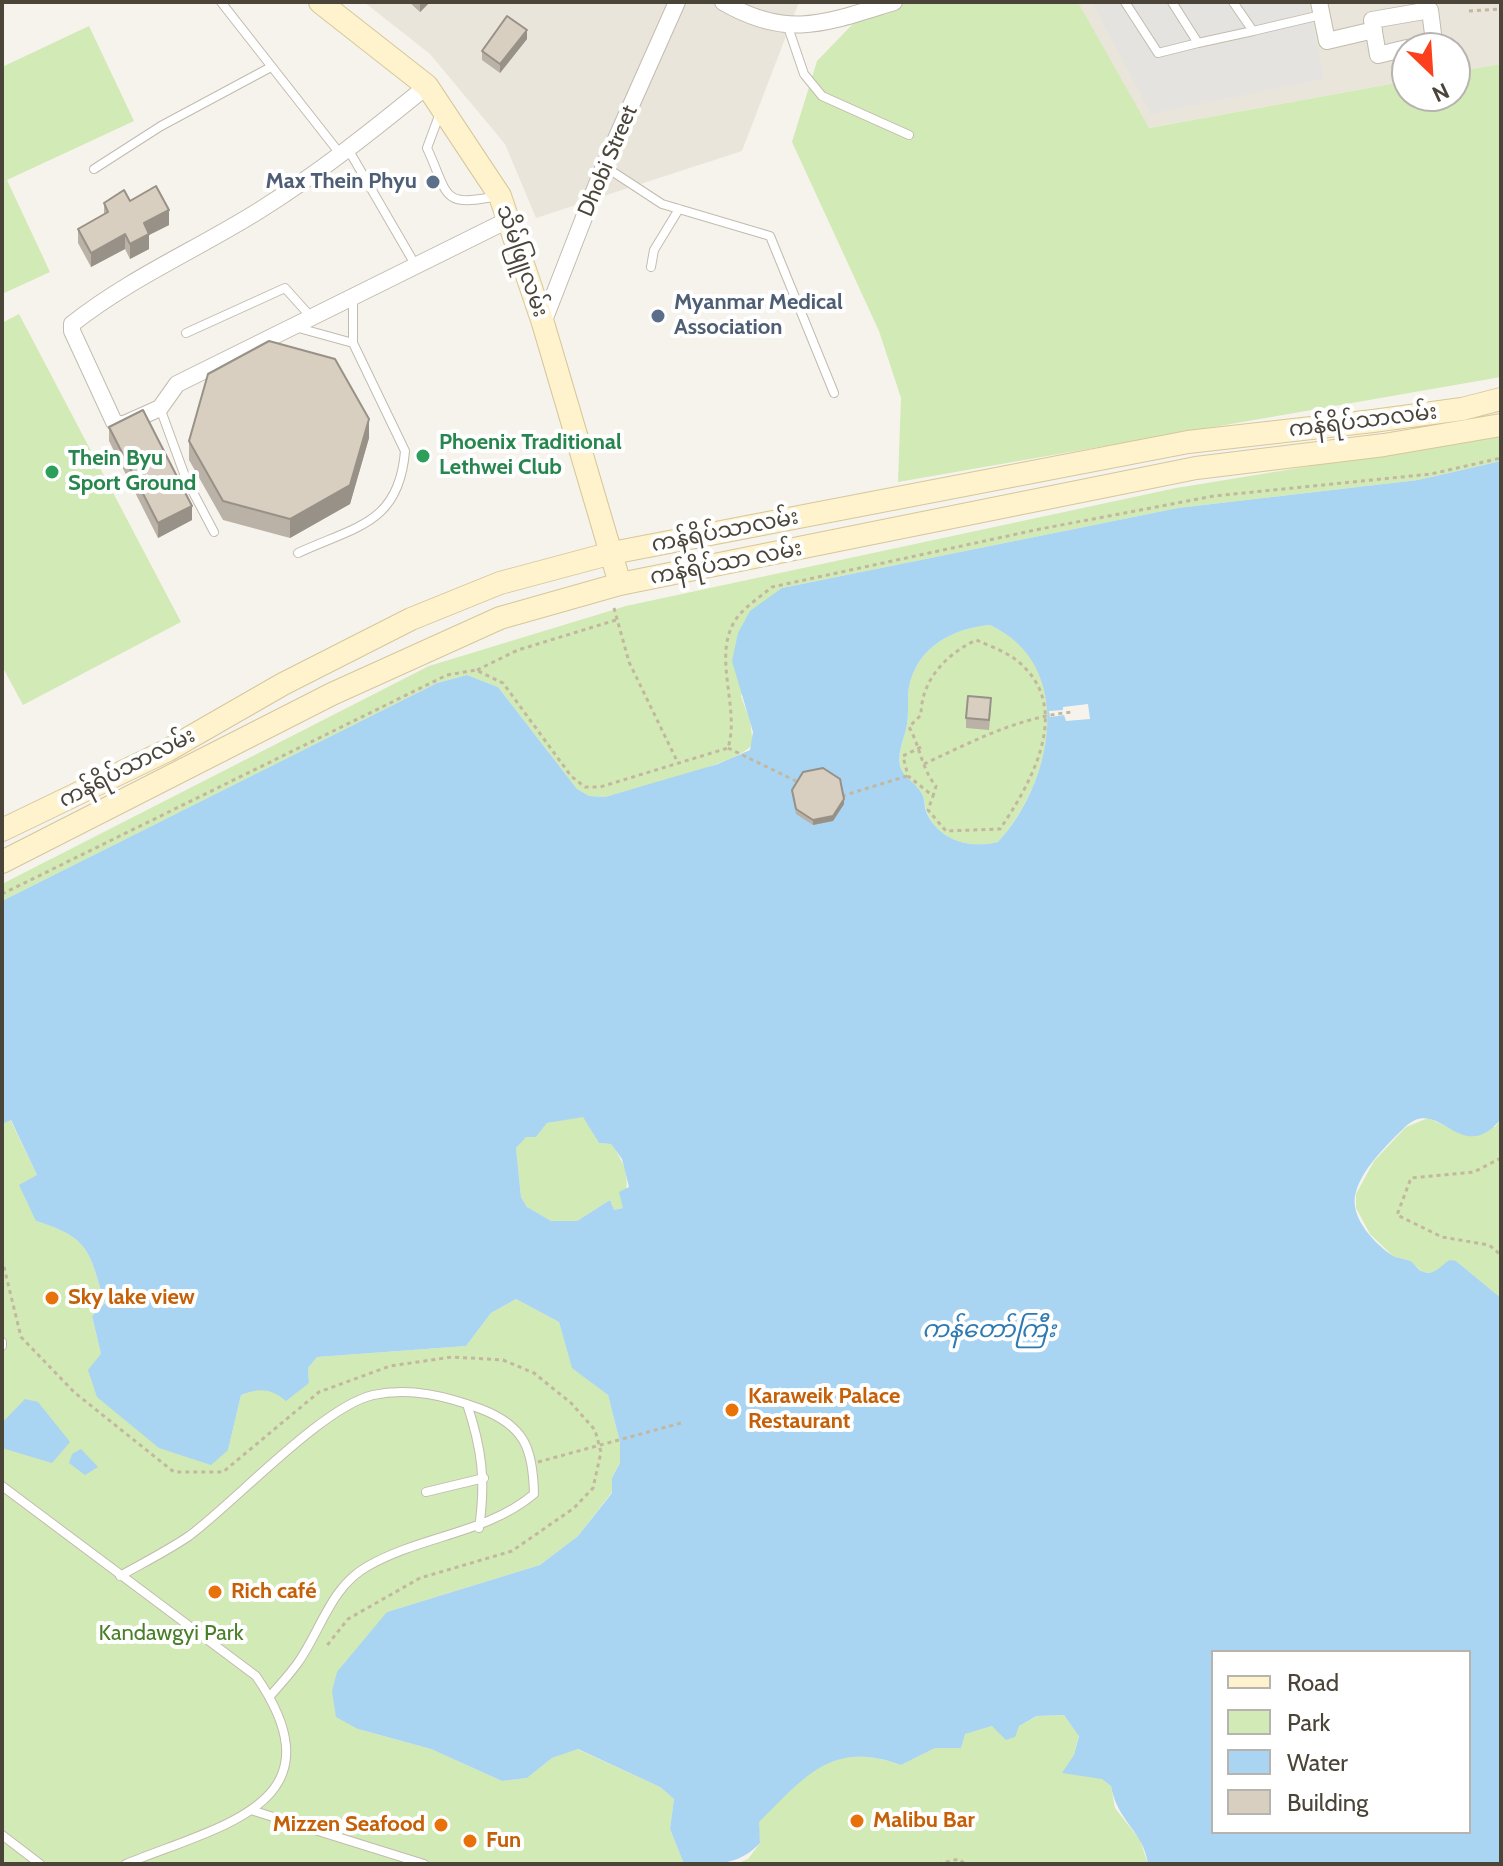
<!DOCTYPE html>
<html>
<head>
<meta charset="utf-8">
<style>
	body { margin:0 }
	#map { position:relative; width:1503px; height:1866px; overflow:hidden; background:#f6f3ec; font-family:Cabin,sans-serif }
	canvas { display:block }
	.frame { position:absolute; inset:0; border:4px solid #4b4439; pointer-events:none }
	.legend { position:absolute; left:1211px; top:1650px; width:260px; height:184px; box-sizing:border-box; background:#fff; border:2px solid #b7b4b0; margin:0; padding:10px 14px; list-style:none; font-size:24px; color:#4b4439 }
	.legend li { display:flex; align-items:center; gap:16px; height:40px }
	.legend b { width:40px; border:2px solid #b7b4b0 }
	.north { position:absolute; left:1391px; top:32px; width:80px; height:80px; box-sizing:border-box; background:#fff; border:2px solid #b7b4b0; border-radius:50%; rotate:155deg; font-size:22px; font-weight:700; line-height:32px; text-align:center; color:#4b4439 }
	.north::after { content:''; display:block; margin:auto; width:28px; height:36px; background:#fc3f1d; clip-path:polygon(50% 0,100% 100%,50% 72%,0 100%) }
</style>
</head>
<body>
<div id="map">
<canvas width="1503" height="1866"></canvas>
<div class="frame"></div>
<ul class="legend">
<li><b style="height:10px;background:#fff3cd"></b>Road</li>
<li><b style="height:22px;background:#d2eab5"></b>Park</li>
<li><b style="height:22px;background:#a9d4f2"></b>Water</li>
<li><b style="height:22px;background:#d8cfc1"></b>Building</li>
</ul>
<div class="north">N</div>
</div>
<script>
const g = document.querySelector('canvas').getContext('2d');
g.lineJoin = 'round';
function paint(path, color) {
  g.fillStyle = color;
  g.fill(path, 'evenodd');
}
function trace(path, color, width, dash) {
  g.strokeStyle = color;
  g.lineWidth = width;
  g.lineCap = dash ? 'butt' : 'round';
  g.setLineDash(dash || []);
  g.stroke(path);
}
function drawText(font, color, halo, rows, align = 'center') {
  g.font = font + ' Cabin,"Noto Sans Myanmar",sans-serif';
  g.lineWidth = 8;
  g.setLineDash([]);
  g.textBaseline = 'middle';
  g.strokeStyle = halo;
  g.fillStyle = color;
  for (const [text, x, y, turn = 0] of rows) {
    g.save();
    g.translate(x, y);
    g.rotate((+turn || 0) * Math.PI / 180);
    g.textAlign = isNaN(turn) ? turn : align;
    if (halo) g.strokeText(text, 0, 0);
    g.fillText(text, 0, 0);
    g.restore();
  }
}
paint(new Path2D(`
	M 364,2 L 799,2 L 742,151 L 536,218 L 505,144 L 430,54 Z
	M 1078,2 L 1501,2 L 1501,64 L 1455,72 L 1455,48 L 1407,48 L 1407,81 L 1148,128 Z`), '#eae5da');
paint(new Path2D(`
	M 874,2 L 1078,2 L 1149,128 L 1407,81 L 1407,96 L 1455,96 L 1455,72 L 1501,64 L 1501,377 L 898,482 L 901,398 L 879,331 L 792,142 L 817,61 Z
	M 89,26 L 134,121 L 7,180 L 50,272 L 2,294 L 2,67 Z
	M 19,314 L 181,622 L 23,705 L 2,666 L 2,323 Z
	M 1501,435 L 1501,461 L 1418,480 L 1178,508 L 782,588 L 741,696 L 750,721 L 753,743 C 744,763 632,789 605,797 L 589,796 L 577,789 L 498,687 L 467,675 L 437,683 L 2,901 L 2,884 L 429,666 L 626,606 L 1176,488 Z
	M 990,625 C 1078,665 1053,782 998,842 C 970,849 938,841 927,812 C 924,806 925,800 922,794 C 916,783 904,779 900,766 C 897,752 905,737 907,724 C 909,711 907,699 909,687 C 917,647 953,628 990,625 Z
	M 583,1116 L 599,1143 L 611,1144 C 628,1167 630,1181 623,1208 L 614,1210 L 610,1200 L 577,1221 L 550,1221 L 527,1207 L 521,1197 L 516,1148 L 526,1136 L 536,1137 L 547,1123 Z
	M 1428,1118 L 1448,1127 L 1495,1127 L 1501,1119 L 1501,1298 L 1456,1261 L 1434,1273 L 1423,1272 L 1408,1260 L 1395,1258 L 1370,1234 L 1356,1208 L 1356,1194 L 1374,1161 L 1406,1127 Z
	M 10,1119 L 37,1175 L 36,1221 C 91,1238 89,1252 105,1303 L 92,1316 L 101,1354 L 228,1450 L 241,1395 L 261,1388 L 291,1394 L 309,1383 L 308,1368 L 317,1357 L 466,1346 L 491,1313 L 516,1299 L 559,1322 L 572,1367 L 608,1395 L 620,1442 L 620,1463 L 612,1478 L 612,1492 L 578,1536 L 540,1565 L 387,1612 L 358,1729 L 431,1749 L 502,1781 L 527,1778 L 552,1758 L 577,1749 L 660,1787 L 674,1799 L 670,1829 L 684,1864 L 2,1864 L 2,1124 Z
	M 1064,1715 L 1079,1735 L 1074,1755 L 1111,1786 L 1115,1808 L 1140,1840 L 1148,1864 L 736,1864 L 748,1859 L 760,1843 L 758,1822 C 806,1776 830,1740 901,1765 L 935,1748 L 961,1748 L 964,1734 L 992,1726 L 1019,1726 L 1038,1716 Z`), '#d2eab5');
paint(new Path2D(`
	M 1092,2 L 1308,2 L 1324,79 L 1151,114 Z`), '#e5e3e0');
paint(new Path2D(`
	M 1501,461 L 1501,1119 C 1460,1168 1440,1094 1405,1127 C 1387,1145 1360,1170 1355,1196 C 1351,1219 1375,1244 1393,1256 C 1398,1259 1404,1258 1410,1261 C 1415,1264 1418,1271 1424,1272 C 1435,1276 1442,1264 1450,1260 L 1456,1261 L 1501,1298 L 1501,1864 L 1148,1864 C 1144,1832 1117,1821 1111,1786 L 1102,1779 L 1062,1773 L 1074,1755 L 1079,1736 L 1064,1715 L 1037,1716 L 1019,1726 L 1015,1737 L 1006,1740 L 992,1726 L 965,1734 L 961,1748 L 935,1748 L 901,1765 C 831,1740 806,1776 759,1822 L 760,1843 C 738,1866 718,1864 684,1864 L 670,1829 L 674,1799 L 660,1787 L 578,1749 L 552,1758 L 527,1778 L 502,1781 L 431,1749 L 358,1729 L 336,1717 L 332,1691 L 337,1672 L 387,1612 L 540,1565 L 578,1536 L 612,1493 L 612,1478 L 620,1463 L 620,1442 L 608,1395 L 572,1368 L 559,1322 L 516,1299 L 491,1313 L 466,1346 L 317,1357 L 308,1368 L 309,1383 L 286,1401 C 270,1388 260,1388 241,1395 L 228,1450 L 211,1465 L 159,1448 L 97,1397 L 88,1370 L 101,1354 L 92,1316 L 105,1303 C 89,1252 91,1238 36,1221 L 19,1185 L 37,1175 L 11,1120 L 2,1124 L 2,901 L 437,683 L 467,675 L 498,687 L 577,789 L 589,796 L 605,797 L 718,764 L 750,750 L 753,732 L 732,661 L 738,633 L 750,611 L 782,588 L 1178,508 L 1418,480 ZM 990,625 C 1077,665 1053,783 998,842 C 970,849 938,841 926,811 C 924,806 925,799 922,794 C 916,782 904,779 900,766 C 897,752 905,737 907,724 C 909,711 907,699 909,687 C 917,647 953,628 990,625 ZM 583,1117 L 599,1143 L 611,1144 L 622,1159 L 629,1187 L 619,1192 L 623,1208 L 614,1210 L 610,1200 L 577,1221 L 551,1221 L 527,1207 L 521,1197 L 516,1148 L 526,1137 L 536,1137 L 547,1123 ZM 1213,1652 L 1469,1652 L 1469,1832 L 1213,1832 Z
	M 25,1399 L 38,1402 L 70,1442 L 52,1463 L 2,1448 L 2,1423 Z
	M 81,1449 L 98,1467 L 85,1475 L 69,1463 L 72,1454 Z`), '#a9d4f2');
paint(new Path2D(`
	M 1088,704 L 1090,719 L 1066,721 L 1064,715 L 1050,717 L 1049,711 L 1063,710 L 1063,707 Z`), '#f6f3ec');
const service = new Path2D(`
	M 221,2 L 341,155
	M 1125,2 L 1158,53 L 1198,43
	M 1172,2 L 1198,43 L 1253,31
	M 1233,2 L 1253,31 L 1321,15
	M 788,27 L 804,74 L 822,96 L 909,135
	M 440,113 L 427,148 C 450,198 440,207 499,196
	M 348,149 L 416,266
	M 604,166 L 662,204 L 770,236 L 834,393
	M 94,169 L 161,126 L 271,67
	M 651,267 L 654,250 L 679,209
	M 295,327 L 353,343
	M 186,333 L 285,288 L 312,318
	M 160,408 L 186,479 L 214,532
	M 298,553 C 356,526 399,524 405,451 L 353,343 L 353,298
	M 2,1342 L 2,1346
	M 467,1404 C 482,1449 486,1481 479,1528
	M 2,1486 L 256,1676 C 344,1804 221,1825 126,1864
	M 426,1492 L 484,1478
	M 120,1576 C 143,1563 167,1551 189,1536 C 235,1502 322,1407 373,1395 C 410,1387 446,1396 481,1409 C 525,1426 533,1449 534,1494 C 486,1534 423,1535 368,1566 C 330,1587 321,1631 297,1664 C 289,1675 279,1686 270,1696
	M 254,1811 L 424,1864
	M 2,1835 L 40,1864`);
const minor = new Path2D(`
	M 723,2 C 788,40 826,23 894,2
	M 1319,2 L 1327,41 L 1374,30
	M 1407,48 L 1378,55 L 1372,20 L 1430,10 L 1434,42 L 1408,48
	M 427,86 C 373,130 319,173 260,210 C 198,249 130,278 72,324 L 72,331 L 114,422 L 122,425 L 160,408 L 177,384 L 510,219
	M 543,323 L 604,166 L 677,2`);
const secondary = new Path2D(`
	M 320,2 L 427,86 L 500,196 L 543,323 L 620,584
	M 2,830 L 168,750 L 283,684 L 411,619 L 500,583 L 612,553 L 1188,442 L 1373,421 L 1462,409 L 1501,399
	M 2,862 L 332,694 L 500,618 L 620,584 L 1196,468 L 1384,445 L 1501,425`);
trace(service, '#c2bbae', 10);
trace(minor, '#c2bbae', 18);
trace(secondary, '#d6c79b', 24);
trace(new Path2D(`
	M 1469,11 L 1501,9
	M 614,608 L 629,662 L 678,763
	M 477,670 L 518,650 L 616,620
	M 921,747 L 903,756 L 908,776 L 933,796 L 936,786 C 922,770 920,746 909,727 L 921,715 C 921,681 945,655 976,640 C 992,647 1011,653 1024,667 C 1071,713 1030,785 1000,829 L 946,831 L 928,810 L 933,796
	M 728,748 L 800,783
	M 924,764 C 971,742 1019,717 1072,712
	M 842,796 L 907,776
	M 2,894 L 447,675 L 476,670 L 503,683 L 571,776 L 585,787 L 600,787 L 728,748 C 741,706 709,652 739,615 C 748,605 761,596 772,587 L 1040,529 L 1214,496 L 1431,474 L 1501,458
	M 1501,1158 L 1474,1172 L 1411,1178 L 1397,1215 L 1442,1237 L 1489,1245 L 1501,1255
	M 2,1259 L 21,1337 L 75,1393 L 174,1472 L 223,1472 L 319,1392 L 390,1366 L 452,1357 L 503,1360 L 534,1373 L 571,1403 L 595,1430 L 601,1452 L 593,1488 L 574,1508 L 512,1551 L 420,1578 L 348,1619 L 325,1648
	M 938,1864 L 959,1859 L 965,1864`), '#c4b79f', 3, [4, 4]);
trace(service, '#fff', 8);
trace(minor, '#fff', 16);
trace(secondary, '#fff3cd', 22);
trace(new Path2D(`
	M 538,1462 L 681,1423`), '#c4b79f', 3, [4, 4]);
paint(new Path2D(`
	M 409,2 L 430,2 L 420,12 Z
	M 527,39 L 500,73 L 482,60 L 482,51 Z
	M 130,201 L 169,225 L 149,235 L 149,249 L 130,259 L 125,249 L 91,267 L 78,243 L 78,229 L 104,214 L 104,203 Z
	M 109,427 L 192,520 L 158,538 L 109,441 Z
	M 369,438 L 350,504 L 290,538 L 223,520 L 189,460 L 189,441 Z
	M 991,708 L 989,730 L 966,728 L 966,718 Z
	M 792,790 L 844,804 L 833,821 L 813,825 L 796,814 Z`), '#bab2a6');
paint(new Path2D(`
	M 420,2 L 430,2 L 420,12 Z
	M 527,30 L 527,39 L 500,73 L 500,64 Z
	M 169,210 L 169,225 L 149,235 L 149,249 L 130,259 L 130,244 L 144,223 Z
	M 125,234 L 125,249 L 91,267 L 91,253 Z
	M 369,419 L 369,438 L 350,504 L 290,538 L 290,519 Z
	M 192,506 L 192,520 L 158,538 L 158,523 Z
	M 844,799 L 844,804 L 833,821 L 813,825 L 813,820 Z`), '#979187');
const building = new Path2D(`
	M 507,16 L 527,30 L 500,64 L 482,51 Z
	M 156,186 L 169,210 L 144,223 L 149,234 L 130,244 L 125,234 L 91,253 L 78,229 L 108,212 L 104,203 L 124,190 L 130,201 Z
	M 269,341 L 335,359 L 369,419 L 350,485 L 290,519 L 223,501 L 189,441 L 208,374 Z
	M 143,410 L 192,506 L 158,523 L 109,427 Z
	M 968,696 L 991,698 L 989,720 L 966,718 Z
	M 823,768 L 840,779 L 844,799 L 833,816 L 813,820 L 796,809 L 792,790 L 803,772 Z`);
paint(building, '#d8cfc1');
trace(building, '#979187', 2);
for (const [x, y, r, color] of [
	[433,182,8,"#5c6f8a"],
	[658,316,8,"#5c6f8a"],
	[423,456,8,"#2e9e5b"],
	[52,472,8,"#2e9e5b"],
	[52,1298,8,"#e8710a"],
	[732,1410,8,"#e8710a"],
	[215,1592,8,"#e8710a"],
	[857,1821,8,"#e8710a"],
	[441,1825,8,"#e8710a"],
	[470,1841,8,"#e8710a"]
]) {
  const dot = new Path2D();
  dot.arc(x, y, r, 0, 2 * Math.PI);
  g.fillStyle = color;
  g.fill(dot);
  trace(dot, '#fff', 3);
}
drawText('22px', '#4b4439', '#fff', [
	["Dhobi Street",608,161,-67],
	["သိမ်ဖြူလမ်း",522,261,71],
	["ကန်ရိပ်သာလမ်း",1363,421,-7],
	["ကန်ရိပ်သာလမ်း",725,531,-11],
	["ကန်ရိပ်သာ လမ်း",726,563,-11],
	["ကန်ရိပ်သာလမ်း",127,768,-27]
]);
drawText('bold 22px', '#4e5e75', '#fff', [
	["Max Thein Phyu",417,182],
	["Myanmar Medical",674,303,"left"],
	["Association",674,328,"left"]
], 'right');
drawText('bold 22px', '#27864d', '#fff', [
	["Phoenix Traditional",439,443],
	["Lethwei Club",439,468],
	["Thein Byu",68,459],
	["Sport Ground",68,484]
], 'left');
drawText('bold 22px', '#c56008', '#fff', [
	["Sky lake view",68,1298],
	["Karaweik Palace",748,1397],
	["Restaurant",748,1422],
	["Rich café",231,1592],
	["Malibu Bar",873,1821],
	["Mizzen Seafood",425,1825,"right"],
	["Fun",486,1841]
], 'left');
drawText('22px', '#4a7f2a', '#fff', [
	["Kandawgyi Park",171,1634]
]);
drawText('italic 24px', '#2e7ab2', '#fff', [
	["ကန်တော်ကြီး",989,1330]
]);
</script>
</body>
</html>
